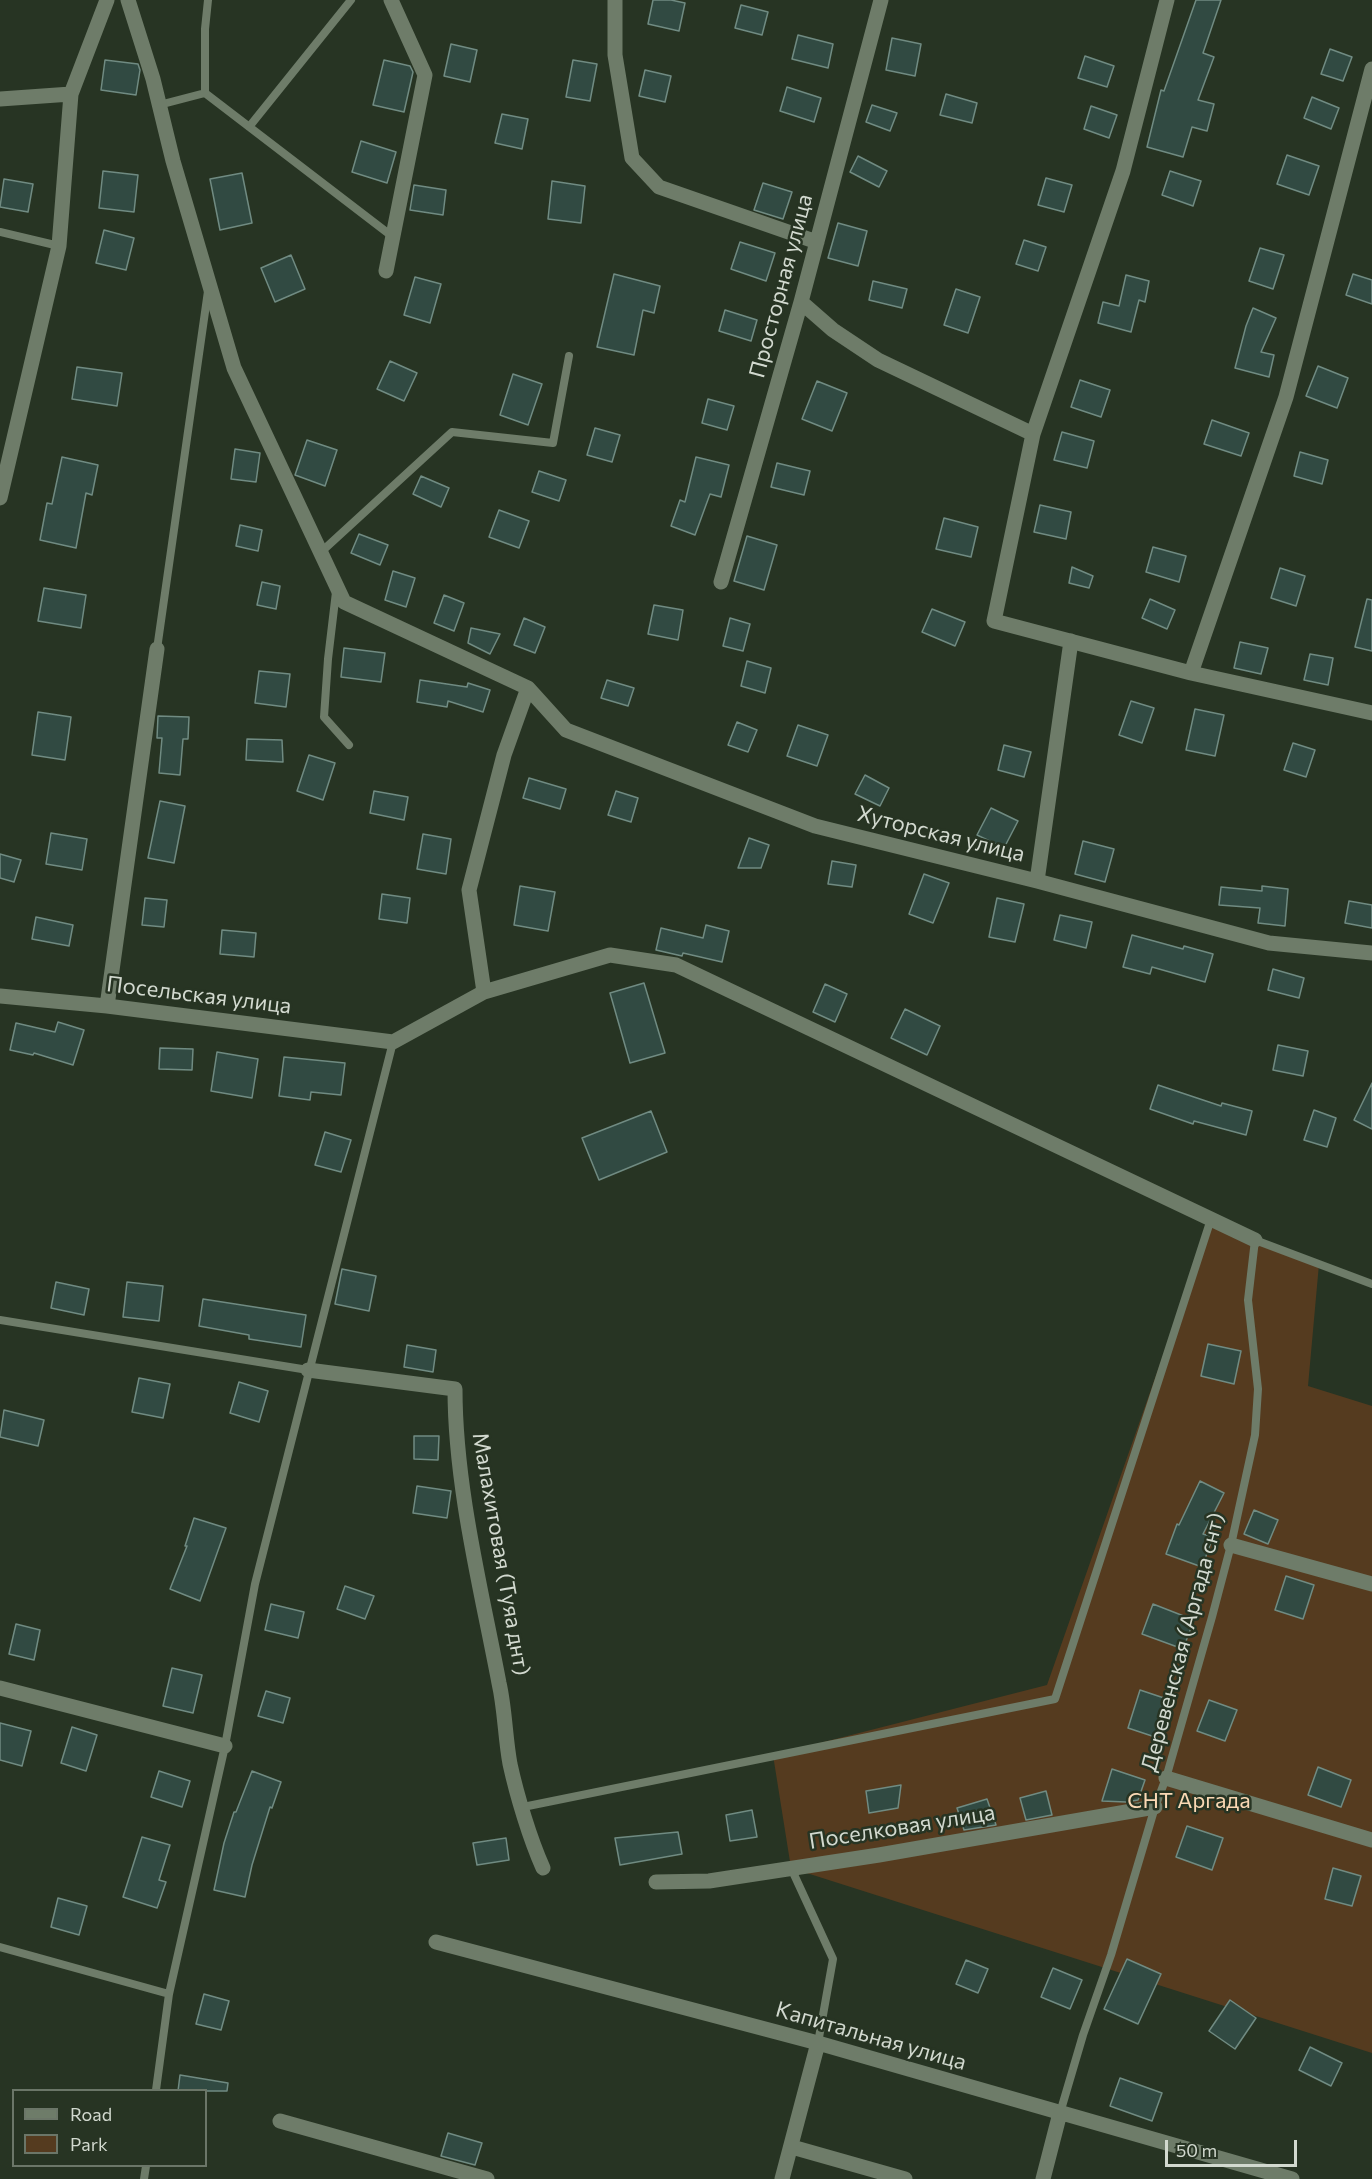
<!DOCTYPE html>
<html>
<head>
<meta charset="utf-8">
<style>
	body { margin:0 }
	#map { position:relative; width:1372px; height:2179px; overflow:hidden; background:#273423; font-family:Commissioner,sans-serif }
	canvas { display:block }
	.legend { position:absolute; left:12px; top:2089px; width:195px; height:78px; box-sizing:border-box; background:#273423; border:2px solid #6b7668; margin:0; padding:8px 10px; list-style:none; font-size:18px; color:#d2d9cf }
	.legend li { display:flex; align-items:center; gap:12px; height:30px }
	.legend b { width:30px; border:2px solid #6b7668 }
	.scale { position:absolute; left:1165px; top:2140px; width:132px; height:27px; box-sizing:border-box; border:3px solid #d2d9cf; border-top:0; padding-left:8px; font-size:18px; line-height:21px; white-space:nowrap; color:#d2d9cf; -webkit-text-stroke:4px #273423; paint-order:stroke }
</style>
</head>
<body>
<div id="map">
<canvas width="1372" height="2179"></canvas>
<ul class="legend">
<li><b style="height:8px;background:#6e7c69"></b>Road</li>
<li><b style="height:16px;background:#553b1f"></b>Park</li>
</ul>
<div class="scale">50 m</div>
</div>
<script>
const g = document.querySelector('canvas').getContext('2d');
g.lineJoin = 'round';
function paint(path, color) {
  g.fillStyle = color;
  g.fill(path, 'evenodd');
}
function trace(path, color, width, dash) {
  g.strokeStyle = color;
  g.lineWidth = width;
  g.lineCap = dash ? 'butt' : 'round';
  g.setLineDash(dash || []);
  g.stroke(path);
}
function drawText(font, color, halo, rows, align = 'center') {
  g.font = font + ' Commissioner,sans-serif';
  g.lineWidth = 5;
  g.setLineDash([]);
  g.textBaseline = 'middle';
  g.strokeStyle = halo;
  g.fillStyle = color;
  for (const [text, x, y, turn = 0] of rows) {
    g.save();
    g.translate(x, y);
    g.rotate((+turn || 0) * Math.PI / 180);
    g.textAlign = isNaN(turn) ? turn : align;
    if (halo) g.strokeText(text, 0, 0);
    g.fillText(text, 0, 0);
    g.restore();
  }
}
paint(new Path2D(`
	M 1211,1219 L 1319,1264 L 1308,1386 L 1372,1406 L 1372,2053 L 791,1868 L 773,1755 L 1047,1685 Z`), '#553b1f');
const building = new Path2D(`
	M 653,0 L 671,0 L 685,3 L 679,31 L 648,24 Z
	M 1196,0 L 1221,0 L 1203,53 L 1214,57 L 1198,100 L 1214,104 L 1207,131 L 1192,127 L 1183,157 L 1147,147 L 1161,90 L 1164,91 Z
	M 741,5 L 768,12 L 762,35 L 735,28 Z
	M 798,35 L 833,44 L 828,68 L 792,59 Z
	M 892,38 L 921,44 L 915,76 L 886,70 Z
	M 451,44 L 477,50 L 470,82 L 444,76 Z
	M 1330,49 L 1352,57 L 1343,81 L 1321,74 Z
	M 1085,56 L 1114,66 L 1107,87 L 1078,78 Z
	M 105,60 L 138,64 L 140,70 L 136,95 L 101,90 Z
	M 384,60 L 410,66 L 413,72 L 404,112 L 373,105 Z
	M 573,60 L 597,64 L 590,101 L 566,97 Z
	M 645,70 L 671,76 L 665,102 L 639,96 Z
	M 787,87 L 821,98 L 814,122 L 780,111 Z
	M 946,94 L 977,103 L 972,123 L 940,115 Z
	M 1312,97 L 1339,108 L 1331,129 L 1304,118 Z
	M 872,105 L 897,113 L 890,131 L 866,122 Z
	M 1091,106 L 1117,115 L 1109,138 L 1084,129 Z
	M 502,114 L 528,119 L 522,149 L 495,143 Z
	M 361,141 L 396,152 L 387,183 L 352,172 Z
	M 1287,155 L 1319,166 L 1309,195 L 1277,184 Z
	M 858,156 L 887,171 L 879,187 L 850,172 Z
	M 103,171 L 138,175 L 134,212 L 99,208 Z
	M 1170,171 L 1201,181 L 1193,206 L 1162,195 Z
	M 242,173 L 252,223 L 220,230 L 210,179 Z
	M 1046,178 L 1072,185 L 1064,212 L 1038,205 Z
	M 4,179 L 33,184 L 28,212 L 0,207 Z
	M 552,181 L 585,186 L 581,223 L 548,219 Z
	M 763,183 L 792,192 L 783,219 L 754,210 Z
	M 414,185 L 446,190 L 443,215 L 410,210 Z
	M 838,223 L 867,231 L 858,266 L 828,258 Z
	M 104,230 L 134,238 L 126,270 L 96,263 Z
	M 1024,240 L 1046,247 L 1038,271 L 1016,264 Z
	M 740,242 L 775,253 L 766,281 L 731,269 Z
	M 1260,248 L 1284,255 L 1273,289 L 1249,281 Z
	M 291,255 L 305,289 L 275,302 L 261,268 Z
	M 614,274 L 660,286 L 654,313 L 643,310 L 634,355 L 597,347 Z
	M 1353,274 L 1372,280 L 1372,304 L 1346,295 Z
	M 1126,275 L 1149,281 L 1145,302 L 1139,300 L 1131,332 L 1098,323 L 1103,302 L 1119,306 Z
	M 415,277 L 441,284 L 430,323 L 404,315 Z
	M 873,281 L 907,289 L 902,308 L 869,300 Z
	M 956,289 L 980,297 L 968,333 L 944,325 Z
	M 1253,308 L 1276,318 L 1261,352 L 1274,355 L 1269,377 L 1235,368 L 1246,326 Z
	M 725,310 L 757,320 L 751,341 L 719,331 Z
	M 390,361 L 417,373 L 404,401 L 377,389 Z
	M 1318,366 L 1348,378 L 1337,408 L 1306,396 Z
	M 77,367 L 122,373 L 117,406 L 72,399 Z
	M 513,374 L 542,384 L 528,425 L 500,415 Z
	M 1080,380 L 1110,390 L 1101,417 L 1071,407 Z
	M 817,381 L 847,393 L 832,431 L 802,419 Z
	M 708,399 L 734,406 L 727,430 L 702,423 Z
	M 1212,420 L 1249,433 L 1241,456 L 1204,444 Z
	M 595,428 L 620,435 L 612,462 L 587,455 Z
	M 1062,432 L 1094,441 L 1087,468 L 1054,460 Z
	M 307,440 L 337,450 L 325,486 L 295,475 Z
	M 235,449 L 260,453 L 256,482 L 231,479 Z
	M 1300,452 L 1328,460 L 1322,484 L 1294,476 Z
	M 62,457 L 98,465 L 92,495 L 86,493 L 76,548 L 40,540 L 47,503 L 52,504 Z
	M 696,457 L 729,465 L 721,497 L 710,494 L 695,535 L 671,526 L 680,500 L 685,502 Z
	M 777,463 L 810,471 L 804,495 L 771,487 Z
	M 539,471 L 566,480 L 559,501 L 532,492 Z
	M 421,476 L 449,488 L 441,507 L 413,494 Z
	M 1040,505 L 1071,512 L 1066,539 L 1034,532 Z
	M 499,510 L 529,521 L 519,548 L 489,537 Z
	M 944,518 L 978,527 L 971,557 L 936,549 Z
	M 240,525 L 262,530 L 258,551 L 236,546 Z
	M 359,534 L 388,545 L 380,565 L 351,553 Z
	M 747,536 L 777,545 L 764,590 L 734,581 Z
	M 1153,547 L 1186,556 L 1179,582 L 1146,572 Z
	M 1072,567 L 1093,576 L 1089,588 L 1069,583 Z
	M 1280,568 L 1305,576 L 1296,606 L 1271,598 Z
	M 393,571 L 415,578 L 406,607 L 385,600 Z
	M 262,582 L 280,586 L 276,609 L 257,605 Z
	M 44,588 L 86,595 L 81,628 L 38,621 Z
	M 444,595 L 464,603 L 454,631 L 434,623 Z
	M 1150,599 L 1175,610 L 1167,629 L 1142,618 Z
	M 1367,599 L 1372,600 L 1372,651 L 1355,647 Z
	M 654,605 L 683,610 L 678,640 L 648,634 Z
	M 932,609 L 965,622 L 955,646 L 922,632 Z
	M 524,618 L 545,627 L 535,653 L 514,645 Z
	M 730,618 L 750,624 L 743,651 L 723,646 Z
	M 471,628 L 500,634 L 490,654 L 468,643 Z
	M 1240,642 L 1268,648 L 1261,674 L 1234,668 Z
	M 344,648 L 385,653 L 381,682 L 341,677 Z
	M 1310,654 L 1333,658 L 1328,685 L 1304,680 Z
	M 747,661 L 771,668 L 765,693 L 741,686 Z
	M 259,671 L 290,674 L 286,707 L 255,703 Z
	M 420,680 L 467,687 L 468,683 L 490,690 L 483,712 L 448,701 L 447,707 L 417,702 Z
	M 607,680 L 634,688 L 628,706 L 601,698 Z
	M 1131,701 L 1154,708 L 1142,743 L 1119,735 Z
	M 1195,709 L 1224,715 L 1215,756 L 1186,750 Z
	M 38,712 L 71,717 L 65,760 L 32,755 Z
	M 158,716 L 189,717 L 188,739 L 183,739 L 180,775 L 159,773 L 162,738 L 157,738 Z
	M 737,722 L 757,730 L 748,752 L 728,745 Z
	M 798,725 L 828,735 L 817,766 L 787,756 Z
	M 247,739 L 282,740 L 283,762 L 246,760 Z
	M 1293,743 L 1315,750 L 1306,777 L 1284,770 Z
	M 1004,745 L 1031,752 L 1024,777 L 998,770 Z
	M 309,755 L 335,763 L 323,800 L 297,791 Z
	M 865,775 L 889,788 L 880,806 L 855,794 Z
	M 529,778 L 566,789 L 560,809 L 523,798 Z
	M 374,791 L 408,797 L 404,820 L 370,813 Z
	M 616,791 L 638,798 L 631,822 L 608,815 Z
	M 160,801 L 185,806 L 174,863 L 148,858 Z
	M 991,808 L 1018,821 L 1004,848 L 977,835 Z
	M 51,833 L 87,839 L 82,870 L 46,864 Z
	M 423,834 L 451,839 L 446,874 L 417,869 Z
	M 749,838 L 769,845 L 761,868 L 738,868 Z
	M 1083,841 L 1114,849 L 1105,882 L 1075,874 Z
	M 0,854 L 21,860 L 14,882 L 0,878 Z
	M 832,861 L 856,865 L 852,887 L 828,884 Z
	M 924,874 L 949,883 L 933,923 L 909,914 Z
	M 520,886 L 555,892 L 548,931 L 514,925 Z
	M 1262,886 L 1288,889 L 1285,926 L 1258,923 L 1260,908 L 1219,905 L 1221,887 L 1262,891 Z
	M 382,894 L 410,898 L 407,923 L 379,919 Z
	M 145,898 L 167,900 L 164,927 L 142,925 Z
	M 997,898 L 1024,904 L 1015,942 L 989,937 Z
	M 1349,901 L 1372,905 L 1372,928 L 1345,923 Z
	M 1060,915 L 1092,922 L 1086,948 L 1054,940 Z
	M 36,917 L 73,925 L 69,946 L 32,939 Z
	M 706,925 L 729,931 L 722,962 L 683,953 L 682,956 L 656,950 L 661,928 L 703,938 Z
	M 222,930 L 256,933 L 254,957 L 220,954 Z
	M 1132,935 L 1183,949 L 1184,946 L 1213,954 L 1205,982 L 1152,967 L 1150,974 L 1123,967 Z
	M 1273,969 L 1304,978 L 1299,998 L 1268,990 Z
	M 644,983 L 665,1053 L 630,1063 L 610,993 Z
	M 825,984 L 847,994 L 835,1022 L 813,1012 Z
	M 905,1009 L 940,1026 L 927,1055 L 891,1038 Z
	M 58,1022 L 84,1030 L 73,1065 L 34,1053 L 33,1055 L 10,1050 L 16,1023 L 55,1032 Z
	M 1278,1045 L 1308,1051 L 1303,1076 L 1273,1070 Z
	M 160,1048 L 193,1049 L 192,1070 L 159,1069 Z
	M 217,1052 L 258,1059 L 252,1098 L 211,1091 Z
	M 284,1057 L 345,1063 L 341,1095 L 311,1092 L 310,1100 L 279,1096 Z
	M 1372,1083 L 1372,1129 L 1354,1120 Z
	M 1158,1085 L 1221,1106 L 1222,1103 L 1252,1111 L 1246,1135 L 1194,1121 L 1193,1124 L 1150,1109 Z
	M 1314,1110 L 1336,1118 L 1327,1147 L 1304,1140 Z
	M 651,1111 L 667,1152 L 599,1180 L 582,1138 Z
	M 325,1132 L 351,1140 L 341,1172 L 315,1165 Z
	M 342,1269 L 376,1276 L 369,1311 L 335,1304 Z
	M 56,1282 L 89,1289 L 84,1315 L 51,1308 Z
	M 127,1282 L 163,1286 L 159,1321 L 123,1317 Z
	M 203,1299 L 306,1315 L 301,1347 L 249,1339 L 249,1335 L 199,1326 Z
	M 1208,1344 L 1241,1351 L 1234,1384 L 1201,1376 Z
	M 407,1345 L 436,1350 L 433,1372 L 404,1367 Z
	M 139,1378 L 170,1384 L 163,1418 L 132,1412 Z
	M 239,1382 L 268,1391 L 259,1422 L 230,1413 Z
	M 4,1410 L 44,1420 L 38,1446 L 0,1437 Z
	M 414,1436 L 439,1436 L 438,1460 L 414,1459 Z
	M 1200,1481 L 1224,1493 L 1203,1534 L 1213,1537 L 1202,1567 L 1166,1554 L 1177,1524 L 1179,1525 Z
	M 417,1486 L 451,1491 L 447,1518 L 413,1513 Z
	M 1254,1510 L 1278,1520 L 1268,1544 L 1244,1534 Z
	M 194,1518 L 226,1528 L 200,1601 L 170,1589 L 187,1546 L 185,1546 Z
	M 1286,1576 L 1314,1585 L 1303,1619 L 1275,1610 Z
	M 345,1586 L 374,1596 L 365,1619 L 337,1609 Z
	M 271,1604 L 304,1612 L 298,1638 L 265,1630 Z
	M 1153,1604 L 1194,1620 L 1183,1649 L 1142,1634 Z
	M 16,1624 L 40,1630 L 34,1660 L 9,1654 Z
	M 172,1668 L 202,1675 L 193,1713 L 163,1706 Z
	M 1140,1690 L 1167,1699 L 1155,1737 L 1128,1728 Z
	M 266,1691 L 290,1698 L 283,1723 L 258,1716 Z
	M 1209,1700 L 1237,1710 L 1225,1741 L 1197,1731 Z
	M 0,1723 L 31,1731 L 22,1766 L 0,1760 Z
	M 72,1727 L 97,1735 L 86,1771 L 61,1763 Z
	M 1318,1767 L 1351,1780 L 1341,1807 L 1308,1795 Z
	M 1112,1769 L 1145,1780 L 1138,1800 L 1126,1802 L 1102,1801 Z
	M 159,1771 L 190,1781 L 182,1807 L 151,1797 Z
	M 252,1771 L 281,1782 L 272,1808 L 270,1807 L 252,1865 L 245,1897 L 214,1890 L 224,1843 L 234,1812 L 236,1812 Z
	M 901,1785 L 898,1808 L 869,1813 L 866,1791 Z
	M 1046,1791 L 1052,1815 L 1026,1820 L 1020,1798 Z
	M 987,1799 L 996,1825 L 964,1830 L 957,1808 Z
	M 752,1810 L 757,1837 L 730,1841 L 726,1815 Z
	M 1187,1826 L 1223,1838 L 1212,1870 L 1176,1857 Z
	M 678,1832 L 682,1854 L 620,1865 L 615,1838 Z
	M 142,1837 L 170,1845 L 159,1880 L 166,1882 L 157,1908 L 123,1897 Z
	M 506,1838 L 509,1860 L 477,1865 L 473,1843 Z
	M 1333,1868 L 1361,1876 L 1352,1906 L 1325,1899 Z
	M 58,1898 L 87,1906 L 79,1935 L 51,1927 Z
	M 1127,1959 L 1161,1974 L 1138,2024 L 1104,2009 Z
	M 966,1960 L 988,1969 L 978,1993 L 956,1984 Z
	M 1053,1968 L 1082,1980 L 1070,2009 L 1041,1997 Z
	M 204,1994 L 229,2001 L 221,2030 L 196,2024 Z
	M 1230,2000 L 1256,2018 L 1235,2049 L 1209,2031 Z
	M 1310,2047 L 1342,2063 L 1331,2086 L 1299,2070 Z
	M 180,2075 L 228,2083 L 227,2091 L 178,2091 Z
	M 1120,2078 L 1162,2093 L 1152,2121 L 1110,2106 Z
	M 448,2133 L 482,2143 L 475,2165 L 441,2156 Z`);
paint(building, '#314a42');
trace(building, '#708b82', 1.5);
trace(new Path2D(`
	M 205,93 L 205,29 L 208,0
	M 159,105 L 205,93 L 393,237
	M 249,127 L 351,0
	M 0,232 L 59,246
	M 320,553 L 452,432 L 553,443 L 569,356
	M 336,592 L 328,659 L 324,717 L 349,745
	M 157,649 L 208,291
	M 0,1320 L 308,1370
	M 523,1807 L 1055,1699 L 1211,1219
	M 791,1868 L 833,1959 L 818,2043
	M 0,1947 L 169,1994
	M 156,2090 L 169,1994 L 225,1746 L 255,1584 L 393,1042
	M 1060,2113 L 1083,2035 L 1111,1955 L 1155,1807 L 1166,1778 L 1212,1617 L 1231,1545 L 1255,1435 L 1258,1389 L 1248,1300 L 1255,1240 L 1372,1284
	M 144,2179 L 146,2166`), '#6e7c69', 8);
trace(new Path2D(`
	M 128,0 L 153,79 L 173,161 L 234,368 L 344,602 L 528,688 L 566,730 L 815,826 L 1037,881 L 1269,943 L 1372,953
	M 615,0 L 615,55 L 632,158 L 659,187 L 817,242
	M 1167,0 L 1123,171 L 1033,434 L 994,621 L 1191,673 L 1372,713
	M 0,99 L 71,94
	M 386,271 L 425,75 L 391,0
	M 801,302 L 833,330 L 878,360 L 1033,434
	M 0,498 L 59,246 L 71,94 L 107,0
	M 721,582 L 801,302 L 881,0
	M 1191,673 L 1286,397 L 1372,69
	M 1037,881 L 1071,641
	M 484,992 L 469,890 L 504,755 L 528,688
	M 0,996 L 107,1006 L 393,1042 L 484,992 L 610,955 L 676,965 L 1255,1240
	M 107,1006 L 157,649
	M 308,1370 L 455,1389 C 455,1486 481,1588 499,1683 C 505,1709 505,1737 510,1764 C 517,1796 530,1839 543,1868
	M 1231,1545 L 1372,1584
	M 0,1688 L 225,1746
	M 1166,1778 L 1372,1840
	M 656,1882 L 709,1881 L 879,1855 L 1155,1807
	M 436,1942 L 818,2043 L 1292,2179
	M 280,2121 L 487,2179
	M 792,2147 L 905,2179
	M 782,2179 L 818,2043
	M 1043,2179 L 1060,2113`), '#6e7c69', 15);
drawText('22px', '#d2d9cf', '#273423', [
	["Просторная улица",781,286,-75],
	["Хуторская улица",941,834,14],
	["Посельская улица",199,995,7],
	["Малахитовая (Туяа днт)",501,1554,80],
	["Деревенская (Аргада снт)",1183,1642,-75],
	["Поселковая улица",902,1827,-9],
	["Капитальная улица",871,2036,16]
]);
drawText('22px', '#fad8b4', '#273423', [
	["СНТ Аргада",1189,1801]
]);
</script>
</body>
</html>
